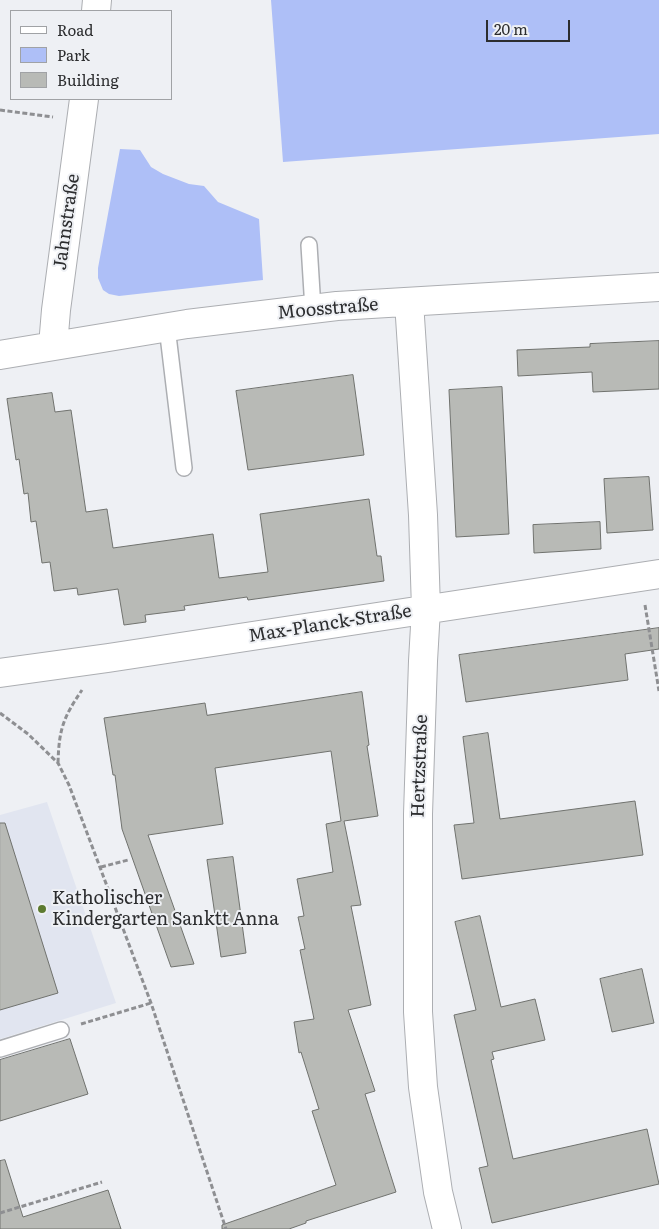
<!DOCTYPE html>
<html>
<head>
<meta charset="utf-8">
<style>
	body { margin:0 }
	#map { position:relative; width:659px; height:1229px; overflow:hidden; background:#eef0f4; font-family:Literata,serif }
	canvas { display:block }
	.legend { position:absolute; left:10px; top:10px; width:162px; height:90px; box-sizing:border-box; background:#eef0f4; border:1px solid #a0a2a5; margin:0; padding:6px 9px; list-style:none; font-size:15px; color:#2c2d2f }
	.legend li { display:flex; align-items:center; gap:10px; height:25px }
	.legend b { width:25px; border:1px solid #a0a2a5 }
	.scale { position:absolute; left:486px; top:20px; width:84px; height:22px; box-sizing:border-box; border:2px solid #2c2d2f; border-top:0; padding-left:6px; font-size:15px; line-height:18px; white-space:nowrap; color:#2c2d2f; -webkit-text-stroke:4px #eef0f4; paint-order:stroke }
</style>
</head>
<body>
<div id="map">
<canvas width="659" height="1229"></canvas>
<ul class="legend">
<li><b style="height:6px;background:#fff"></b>Road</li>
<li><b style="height:14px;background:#aebff7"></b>Park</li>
<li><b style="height:14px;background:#b8bab6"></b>Building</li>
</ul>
<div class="scale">20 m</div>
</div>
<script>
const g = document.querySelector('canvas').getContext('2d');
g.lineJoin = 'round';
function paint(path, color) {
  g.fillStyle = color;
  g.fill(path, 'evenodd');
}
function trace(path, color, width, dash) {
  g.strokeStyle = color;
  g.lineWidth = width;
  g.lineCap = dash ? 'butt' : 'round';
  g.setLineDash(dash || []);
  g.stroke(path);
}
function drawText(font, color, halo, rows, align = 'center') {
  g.font = font + ' Literata,serif';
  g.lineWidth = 4;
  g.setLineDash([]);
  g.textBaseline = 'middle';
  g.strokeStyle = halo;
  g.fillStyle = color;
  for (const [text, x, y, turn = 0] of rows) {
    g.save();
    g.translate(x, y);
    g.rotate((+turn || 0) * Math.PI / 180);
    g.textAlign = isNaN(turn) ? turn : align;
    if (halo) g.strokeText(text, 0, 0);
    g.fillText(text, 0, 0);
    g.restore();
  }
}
paint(new Path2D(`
	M 47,802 L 116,1003 L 0,1039 L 0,815 Z`), '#e1e5f0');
paint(new Path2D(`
	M 271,0 L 659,0 L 659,134 L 283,162 Z
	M 120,149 L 140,150 L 151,167 L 163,174 L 189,184 L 204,186 L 218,202 L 259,219 L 263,280 L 119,296 L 109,294 L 103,290 L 98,278 L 98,268 Z`), '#aebff7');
const building = new Path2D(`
	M 659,341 L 659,389 L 593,392 L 592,372 L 518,376 L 517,350 L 590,347 L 590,344 Z
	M 353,375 L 364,455 L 248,470 L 236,391 Z
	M 502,387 L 509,534 L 456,537 L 449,390 Z
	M 52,393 L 55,412 L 71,410 L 86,512 L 107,509 L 113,548 L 213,534 L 219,578 L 268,572 L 260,514 L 369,499 L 377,556 L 381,556 L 384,581 L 248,600 L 247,597 L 184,606 L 185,610 L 145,615 L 146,622 L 124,625 L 118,589 L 78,595 L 77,588 L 54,591 L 50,562 L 42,563 L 36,521 L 31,522 L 28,493 L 24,494 L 19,459 L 16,460 L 7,399 Z
	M 649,477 L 653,530 L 607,533 L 604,479 Z
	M 600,522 L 601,549 L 534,553 L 533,525 Z
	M 659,628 L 659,649 L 625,654 L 628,680 L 466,702 L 459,655 Z
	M 362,692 L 369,745 L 367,746 L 378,816 L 344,821 L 361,905 L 351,906 L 371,1005 L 348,1010 L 375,1091 L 365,1094 L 396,1192 L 306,1221 L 306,1223 L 289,1229 L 222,1229 L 222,1225 L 336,1185 L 312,1111 L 319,1109 L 301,1052 L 299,1053 L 294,1022 L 314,1019 L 300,950 L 305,949 L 298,917 L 304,916 L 297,879 L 333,872 L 326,824 L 341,821 L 331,751 L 215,768 L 223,824 L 148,835 L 194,964 L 171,967 L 122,829 L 115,775 L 113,775 L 104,718 L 205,703 L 207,715 Z
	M 488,733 L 500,819 L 635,801 L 643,855 L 462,879 L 454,825 L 474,823 L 463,737 Z
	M 0,823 L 5,823 L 58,993 L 0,1010 Z
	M 233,857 L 246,953 L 221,957 L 207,860 Z
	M 480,916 L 501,1007 L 535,999 L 545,1040 L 492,1052 L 494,1059 L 491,1060 L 513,1159 L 647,1129 L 659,1184 L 492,1223 L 479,1168 L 488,1166 L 454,1015 L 476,1010 L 455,922 Z
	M 642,969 L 654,1023 L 612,1032 L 600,979 Z
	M 70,1039 L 88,1094 L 0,1121 L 0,1060 Z
	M 5,1160 L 23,1217 L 108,1190 L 121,1229 L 0,1229 L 0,1161 Z`);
paint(building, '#b8bab6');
trace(building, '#70726e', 1);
const service = new Path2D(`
	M 309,245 L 313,309
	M 167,327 L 184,468
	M 0,1049 L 61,1030`);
const minor = new Path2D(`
	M 96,11 L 97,0
	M 409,302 L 423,515 L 426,609 L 423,661 L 418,814 L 418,1012 L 423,1087 L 438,1192 L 447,1229
	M 53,346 L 56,310 L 84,99
	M 0,355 L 187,324 L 337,306 L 659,287
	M 0,673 L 108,658 L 659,574`);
trace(service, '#acaeb2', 18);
trace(minor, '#acaeb2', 30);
trace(new Path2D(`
	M 0,110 L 53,117
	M 645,605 L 659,691
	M 0,713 L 28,734 L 58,763 L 69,785 L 151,1003 L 226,1229
	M 58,763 C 59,729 63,718 82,690
	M 101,867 L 128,860
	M 81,1024 L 151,1003
	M 0,1213 L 102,1182`), '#8e8f92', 3, [5, 2.5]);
trace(service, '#fff', 15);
trace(minor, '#fff', 28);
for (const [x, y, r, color] of [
	[42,909,5,"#5c7a30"]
]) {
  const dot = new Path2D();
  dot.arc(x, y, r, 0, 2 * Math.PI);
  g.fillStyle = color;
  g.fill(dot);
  trace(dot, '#eef0f4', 2);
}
drawText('18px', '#2c2d2f', '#eef0f4', [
	["Jahnstraße",67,222,-82],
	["Moosstraße",328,309,-5],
	["Max-Planck-Straße",330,624,-9],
	["Hertzstraße",420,766,-88]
]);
drawText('18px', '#2c2d2f', '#eef0f4', [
	["Katholischer",52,899],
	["Kindergarten Sanktt Anna",52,920]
], 'left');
</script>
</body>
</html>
